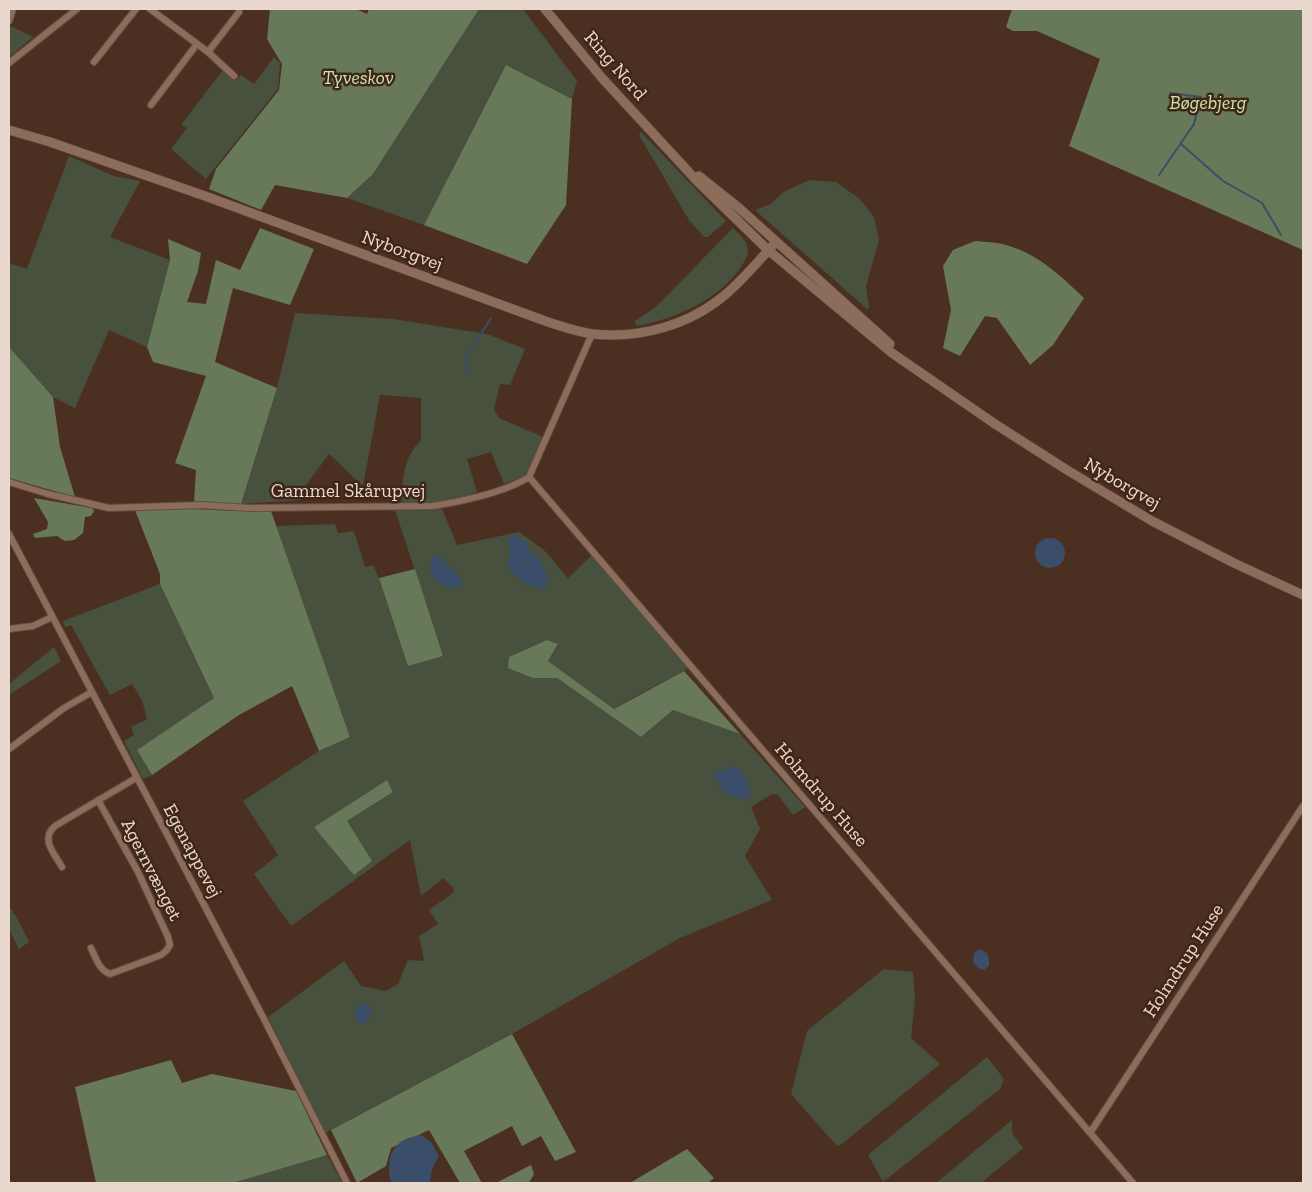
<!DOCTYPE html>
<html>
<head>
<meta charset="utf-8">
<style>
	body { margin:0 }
	#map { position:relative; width:1312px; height:1192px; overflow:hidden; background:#4b3021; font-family:"Zilla Slab",serif }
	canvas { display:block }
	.frame { position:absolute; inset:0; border:10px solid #ead8ce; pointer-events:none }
</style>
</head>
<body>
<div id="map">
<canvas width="1312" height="1192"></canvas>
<div class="frame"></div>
</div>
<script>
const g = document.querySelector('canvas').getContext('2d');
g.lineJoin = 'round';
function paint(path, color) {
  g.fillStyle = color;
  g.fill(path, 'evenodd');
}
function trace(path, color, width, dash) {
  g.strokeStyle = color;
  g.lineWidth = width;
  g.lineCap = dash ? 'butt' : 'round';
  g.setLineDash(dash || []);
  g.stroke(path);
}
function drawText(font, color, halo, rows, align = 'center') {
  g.font = font + ' "Zilla Slab",serif';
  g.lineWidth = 5;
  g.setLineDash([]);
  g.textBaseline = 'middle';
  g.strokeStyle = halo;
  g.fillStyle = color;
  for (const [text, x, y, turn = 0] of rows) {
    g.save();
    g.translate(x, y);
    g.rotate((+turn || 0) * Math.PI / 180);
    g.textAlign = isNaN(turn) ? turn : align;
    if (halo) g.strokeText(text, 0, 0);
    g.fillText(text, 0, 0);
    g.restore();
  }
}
paint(new Path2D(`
	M 479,9 L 523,9 L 577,81 L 572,99 L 506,65 L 424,225 L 347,198 L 373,174 Z
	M 11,26 L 33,37 L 9,57 L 9,30 Z
	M 274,57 L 280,63 L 278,89 L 206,179 L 171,149 L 187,128 L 181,125 L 223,70 L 236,80 L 241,75 L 254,84 Z
	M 641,132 L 726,221 L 708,237 L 704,237 L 689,220 L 639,135 Z
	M 69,156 L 114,176 L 140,181 L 110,237 L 170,260 L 147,347 L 109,330 L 75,408 L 53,397 L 9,347 L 9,263 L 27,269 Z
	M 809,180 L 836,182 L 860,199 L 874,217 L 879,240 L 866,286 L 869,307 L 867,309 L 755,210 L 771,204 L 782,193 Z
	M 733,228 C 739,234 747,240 748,249 C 749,256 744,261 741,267 C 718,300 675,319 637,326 L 634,322 L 657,306 Z
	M 295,313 L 393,319 L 487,334 L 525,349 L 510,385 L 500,384 L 494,409 L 499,418 L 543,437 C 532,466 536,474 504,484 L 491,452 L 467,459 L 477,492 C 453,503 428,503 402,503 C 402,482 403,456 421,441 L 421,398 L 380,395 L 363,486 L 329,454 L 301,492 L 301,500 L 241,504 L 277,388 Z
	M 442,509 L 457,545 L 519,532 L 544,550 L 568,578 L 592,555 L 689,668 L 638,695 L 614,709 L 548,661 L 558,645 L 547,640 L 510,657 L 533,678 L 557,678 L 641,737 L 673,710 L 740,734 L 805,807 L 793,815 L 778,795 L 772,794 L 751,807 L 760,829 L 745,856 L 772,900 L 680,938 L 512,1034 L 325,1133 L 268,1017 L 344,961 L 361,986 L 386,991 L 398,984 L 408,960 L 424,961 L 419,936 L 438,924 L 429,910 L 453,893 L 454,888 L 443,878 L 421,896 L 410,840 L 291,926 L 254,874 L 278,855 L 243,801 L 319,751 L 350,737 L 276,526 L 335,524 L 338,533 L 354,531 L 365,567 L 373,565 L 379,578 L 408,665 L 443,656 L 395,510 ZM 387,780 L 393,792 L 347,821 L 314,827 Z
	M 160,584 L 214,698 L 137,750 L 152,775 L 143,779 L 124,741 L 134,735 L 131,727 L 147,719 L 142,700 L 132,684 L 110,695 L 71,625 L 65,627 L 63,621 Z
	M 54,647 L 61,661 L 9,695 L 9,684 Z
	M 9,906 L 17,918 L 29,942 L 19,949 L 9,929 Z
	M 884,969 L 913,972 L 915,1000 L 911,1038 L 940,1064 L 843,1143 L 837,1146 L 791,1094 L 807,1031 Z
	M 987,1057 L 1004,1079 L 1000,1089 L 883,1182 L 868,1155 Z
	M 1012,1120 L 1012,1133 L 1023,1148 L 981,1183 L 936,1183 Z
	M 327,1155 L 342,1183 L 233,1183 Z`), '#47513e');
paint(new Path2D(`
	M 270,9 L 359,9 L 358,10 L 367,14 L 369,9 L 479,9 L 373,174 L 347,198 L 275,185 L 261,210 L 209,189 L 216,169 L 279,90 L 282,64 L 267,39 Z
	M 1012,9 L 1303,9 L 1303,250 L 1069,146 L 1100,59 L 1037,31 L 1013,31 L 1006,27 Z
	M 506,65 L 572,99 L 566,205 L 527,264 L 424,225 Z
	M 260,228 L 314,249 L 290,305 L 233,288 L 215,362 L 277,388 L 241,504 L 194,502 L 196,470 L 175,463 L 206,376 L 153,362 L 147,347 L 170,260 L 168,239 L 201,253 L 198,271 L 187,302 L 206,304 L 216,260 L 240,270 Z
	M 975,241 C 985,242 996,242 1006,245 C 1037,253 1061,276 1084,298 L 1053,345 L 1030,365 L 997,318 L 985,316 L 960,356 L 943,348 L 951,310 L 943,266 L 953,250 Z
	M 9,347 L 53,397 L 60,447 L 75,497 L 9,478 Z
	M 34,498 L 92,508 L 94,511 L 91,516 L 85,517 L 83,533 L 74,540 L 65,541 L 57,536 L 35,538 L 33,534 L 47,529 L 48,522 Z
	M 193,509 L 239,511 L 271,511 L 350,737 L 319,751 L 292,686 L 239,715 L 152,775 L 137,750 L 214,698 L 160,584 L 160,574 L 135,510 Z
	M 415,569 L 443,656 L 408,666 L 379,578 Z
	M 547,640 L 558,644 L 548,661 L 614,709 L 684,671 L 740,734 L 673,710 L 641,737 L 557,678 L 533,678 L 508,668 L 509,657 Z
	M 387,780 L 393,792 L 347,821 L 372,861 L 354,875 L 314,827 Z
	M 512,1034 L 576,1152 L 555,1161 L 541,1136 L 522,1146 L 512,1126 L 464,1151 L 482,1183 L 460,1183 L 429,1130 L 391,1148 L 386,1166 L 357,1183 L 331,1130 Z
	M 171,1060 L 182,1083 L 212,1074 L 296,1091 L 327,1155 L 233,1183 L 96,1183 L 75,1087 Z
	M 687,1149 L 714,1178 L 708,1183 L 630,1183 Z
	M 531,1165 L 534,1174 L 529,1183 L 496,1183 Z`), '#687959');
paint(new Path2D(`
	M 512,535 L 516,535 L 520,539 L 528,543 L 528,551 C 539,556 553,578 545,590 L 525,584 L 511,571 L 507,565 L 510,552 L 508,539 Z
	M1035 553a15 15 0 1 1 30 0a15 15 0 1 1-30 0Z
	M 435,554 L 441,556 C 445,566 461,572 462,583 L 459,587 L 447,588 C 434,583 423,566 435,554 Z
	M 731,766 C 745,768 748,782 751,794 L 747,799 L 729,795 L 718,786 L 719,780 L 715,776 L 713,772 L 716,770 L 724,772 Z
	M 980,949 C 988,952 990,958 989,966 L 984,970 L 978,968 L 973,962 L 974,953 Z
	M 365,1003 L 371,1008 L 371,1013 L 366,1023 L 361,1023 L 357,1021 C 354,1013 354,1004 365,1003 Z
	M 422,1135 L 431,1142 L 439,1156 L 432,1169 L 430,1183 L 392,1183 C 389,1178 389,1173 389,1168 C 389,1147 402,1137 422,1135 Z`), '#3a4e69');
trace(new Path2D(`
	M 1181,144 L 1223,181 L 1262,203 L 1281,235
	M 1159,175 L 1194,124 L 1201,97 L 1170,93
	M 465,374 L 467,356 L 491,318`), '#3a4e69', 2);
const street = new Path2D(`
	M 150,9 L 208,52 L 234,76
	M 9,21 L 13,9
	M 208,52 L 239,12
	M 94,62 L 136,9
	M 9,63 L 77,9
	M 151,105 L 197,44
	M 529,477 L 1133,1183
	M 9,482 L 48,494 L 109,508 L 201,505 L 250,508 L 433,506 C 460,502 506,492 529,477 L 592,334
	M 9,534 L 263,1017 L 347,1183
	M 9,629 L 33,626 L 52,617
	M 9,749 L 64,708 L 92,692
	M 62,867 C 54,853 40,839 55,826 L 136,778
	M 91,948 C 96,958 99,970 110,974 L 161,955 L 166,951 L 170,945 L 168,937 L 138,872 L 98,800
	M 1090,1133 L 1303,806`);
const secondary = new Path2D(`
	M 545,9 L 602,78 L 698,182 L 768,250 L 892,353 L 995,424 L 1067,470 L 1152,521 L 1234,563 L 1303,595
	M 9,130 L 50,142 L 205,196 L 548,322 C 563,327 578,332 593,334 C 640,339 690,325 726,294 C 744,279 760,259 776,242
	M 699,176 L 739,208 L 890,344`);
trace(street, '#644d3f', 8);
trace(secondary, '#644d3f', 10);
trace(street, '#8c6d5c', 6);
trace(secondary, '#8c6d5c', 9);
drawText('19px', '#ead8ce', '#402617', [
	["Ring Nord",615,66,49],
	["Nyborgvej",402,251,20],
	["Nyborgvej",1122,484,30],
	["Gammel Skårupvej",348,492],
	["Holmdrup Huse",821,795,49],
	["Egenappevej",192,851,62],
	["Agernvænget",151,870,63],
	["Holmdrup Huse",1184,961,-57]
]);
drawText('italic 19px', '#c8e6ad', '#402617', [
	["Tyveskov",358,79],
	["Bøgebjerg",1208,104]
]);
</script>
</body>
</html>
